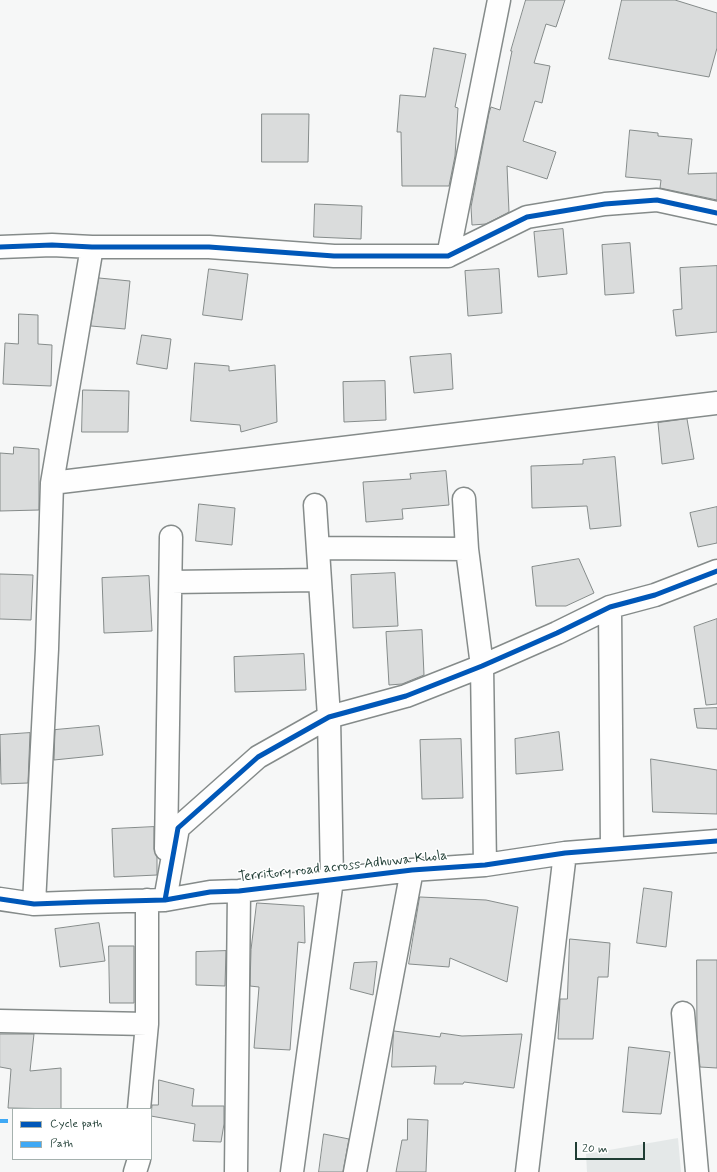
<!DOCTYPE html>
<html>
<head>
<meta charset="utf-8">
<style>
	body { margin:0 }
	#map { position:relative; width:717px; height:1172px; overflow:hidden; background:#f6f7f7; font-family:Mynerve,sans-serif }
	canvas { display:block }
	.legend { position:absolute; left:12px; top:1108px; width:140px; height:52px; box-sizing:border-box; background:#fff; border:1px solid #a5b1ae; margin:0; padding:5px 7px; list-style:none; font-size:12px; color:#1f3d34 }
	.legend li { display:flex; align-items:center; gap:8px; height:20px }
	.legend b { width:20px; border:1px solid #a5b1ae }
	.scale { position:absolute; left:575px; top:1142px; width:70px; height:18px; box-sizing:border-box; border:2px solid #1f3d34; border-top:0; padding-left:5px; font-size:12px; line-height:14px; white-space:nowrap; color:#1f3d34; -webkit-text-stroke:3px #fff; paint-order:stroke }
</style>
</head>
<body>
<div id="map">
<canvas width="717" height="1172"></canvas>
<ul class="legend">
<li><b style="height:5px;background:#0057b8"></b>Cycle path</li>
<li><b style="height:5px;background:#3fa9f5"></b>Path</li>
</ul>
<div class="scale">20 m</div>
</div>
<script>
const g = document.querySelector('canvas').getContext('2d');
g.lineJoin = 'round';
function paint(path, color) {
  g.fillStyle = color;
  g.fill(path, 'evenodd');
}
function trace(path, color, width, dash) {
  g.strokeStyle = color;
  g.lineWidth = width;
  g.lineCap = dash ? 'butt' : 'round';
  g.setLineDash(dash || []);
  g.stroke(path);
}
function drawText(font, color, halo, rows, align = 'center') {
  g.font = font + ' Mynerve,sans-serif';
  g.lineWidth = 3;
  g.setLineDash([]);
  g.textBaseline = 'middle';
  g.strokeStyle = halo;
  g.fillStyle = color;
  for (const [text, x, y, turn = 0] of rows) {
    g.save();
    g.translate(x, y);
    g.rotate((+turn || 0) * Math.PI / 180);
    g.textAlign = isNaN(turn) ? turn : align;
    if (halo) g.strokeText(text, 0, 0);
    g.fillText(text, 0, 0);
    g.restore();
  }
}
paint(new Path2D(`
	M 678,1138 L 681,1172 L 587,1172 L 586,1154 Z`), '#e4e8e8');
const building = new Path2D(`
	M 526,0 L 565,0 L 556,27 L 546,24 L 534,63 L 550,66 L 542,103 L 535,101 L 523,141 L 556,152 L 547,179 L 507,166 L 509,212 L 486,224 L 472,225 L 471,207 L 489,113 L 491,107 L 500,110 L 512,51 L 511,51 Z
	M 622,0 L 675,0 L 717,13 L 717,48 L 709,77 L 609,59 Z
	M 434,48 L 466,54 L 455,107 L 458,108 L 455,156 L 449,186 L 402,186 L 401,132 L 397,132 L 400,95 L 425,97 Z
	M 262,114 L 309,114 L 308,162 L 262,162 Z
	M 630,130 L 658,133 L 658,136 L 692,139 L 688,174 L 717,173 L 717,200 L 660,188 L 661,180 L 626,177 Z
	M 315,204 L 362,206 L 361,239 L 314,237 Z
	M 563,229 L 567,274 L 538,277 L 534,232 Z
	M 630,243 L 634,293 L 605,295 L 602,245 Z
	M 717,266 L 717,332 L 676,336 L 673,310 L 682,309 L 680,268 Z
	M 209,269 L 248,274 L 242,320 L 203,315 Z
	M 499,269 L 502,313 L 468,316 L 465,271 Z
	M 99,278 L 130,281 L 125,329 L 91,326 Z
	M 19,314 L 38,315 L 38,344 L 52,345 L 51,386 L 3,384 L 5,343 L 18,344 Z
	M 142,335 L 171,339 L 167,369 L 137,364 Z
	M 451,354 L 453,389 L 414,393 L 410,357 Z
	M 195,363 L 229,366 L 229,371 L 275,365 L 277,422 L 241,432 L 240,425 L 191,421 Z
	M 385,381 L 386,420 L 344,422 L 343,382 Z
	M 83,390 L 129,391 L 128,432 L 82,432 Z
	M 687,419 L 694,459 L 662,464 L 658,423 Z
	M 14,447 L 39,449 L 39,510 L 0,511 L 0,453 L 13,454 Z
	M 615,457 L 621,526 L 590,529 L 587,506 L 532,508 L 531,466 L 583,464 L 583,460 Z
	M 446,471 L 449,505 L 402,509 L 403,519 L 366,522 L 363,482 L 411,479 L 410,474 Z
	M 199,504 L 235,508 L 232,545 L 196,541 Z
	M 717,507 L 717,543 L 698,547 L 690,513 Z
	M 579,559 L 594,593 L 566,606 L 536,606 L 532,567 Z
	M 395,573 L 398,626 L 353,628 L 351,575 Z
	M 0,574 L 33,575 L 31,620 L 0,619 Z
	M 149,576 L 152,631 L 104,633 L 102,578 Z
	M 717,619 L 717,704 L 706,705 L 694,627 Z
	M 422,630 L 424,675 L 402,684 L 389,685 L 386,632 Z
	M 304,654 L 306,690 L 235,692 L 234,657 Z
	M 717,708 L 717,729 L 697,728 L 694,709 Z
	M 99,726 L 103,755 L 54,760 L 55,730 Z
	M 559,732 L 563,770 L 516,774 L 515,739 Z
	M 30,733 L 28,783 L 1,784 L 0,735 Z
	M 461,739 L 463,798 L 422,799 L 420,740 Z
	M 651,759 L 717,770 L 717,814 L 653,812 Z
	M 154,827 L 154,849 L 157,857 L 157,875 L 114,877 L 112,829 Z
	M 644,888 L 672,892 L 666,947 L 637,943 Z
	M 420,897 L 486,900 L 518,907 L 507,982 L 450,958 L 449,967 L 409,964 Z
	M 257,903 L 304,906 L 305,943 L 298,942 L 290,1050 L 254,1048 L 259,987 L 250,986 L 251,950 Z
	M 99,923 L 105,961 L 60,967 L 55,929 Z
	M 570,939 L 610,943 L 608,977 L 598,977 L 593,1039 L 558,1039 L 560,999 L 567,999 Z
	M 109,946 L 134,946 L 134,1003 L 110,1003 Z
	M 226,951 L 225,986 L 196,985 L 196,952 Z
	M 697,960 L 717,960 L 717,1068 L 700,1067 L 697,1035 Z
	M 377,962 L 373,995 L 350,989 L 354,963 Z
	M 394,1031 L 440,1037 L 441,1033 L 462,1036 L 522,1034 L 514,1088 L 464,1082 L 463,1084 L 434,1084 L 436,1066 L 392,1067 Z
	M 0,1034 L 34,1034 L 30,1071 L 61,1068 L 61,1109 L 8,1108 L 11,1069 L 0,1067 Z
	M 629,1047 L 670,1052 L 661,1114 L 623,1112 Z
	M 159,1080 L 194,1089 L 192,1106 L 224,1106 L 224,1124 L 221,1142 L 193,1141 L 195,1124 L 151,1116 L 152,1105 L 158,1105 Z
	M 408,1119 L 428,1120 L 426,1172 L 396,1172 L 402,1140 L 407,1140 Z
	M 324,1134 L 349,1139 L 343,1172 L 319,1172 Z`);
paint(building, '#dadcdc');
trace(building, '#858b8a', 1);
const minor = new Path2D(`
	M 0,247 L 52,245 L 92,247 L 209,247 L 334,256 L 448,256 L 527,217 L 605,204 L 657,200 L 717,213
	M 448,256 L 499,0
	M 52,483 L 717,403
	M 464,499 L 467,549 L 482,666 L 485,865
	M 318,548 L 467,549
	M 171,582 L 319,580
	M 610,607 L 612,849
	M 166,849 L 171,537
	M 0,899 L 34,904 L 88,902 L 165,900 L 210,892 L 239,891 L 412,870 L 485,865 L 565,853 L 717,841
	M 165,900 L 178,828 L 258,757 L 329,717 L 406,696 L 482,666 L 557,633 L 610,607 L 655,595 L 717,571
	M 34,904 L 47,649 L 52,483 L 92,247
	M 683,1013 L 697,1172
	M 0,1021 L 147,1024
	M 139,1109 L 147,1024 L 147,900
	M 135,1172 L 139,1159
	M 236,1172 L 239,891
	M 292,1172 L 332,880 L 329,717 L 315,505
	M 355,1172 L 412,870
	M 527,1172 L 565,853`);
trace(minor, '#858b8a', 25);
trace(minor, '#fefefe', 22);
trace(new Path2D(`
	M 0,1121 L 13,1121`), '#3fa9f5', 4, [8, 4]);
trace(new Path2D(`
	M 0,247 L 52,245 L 92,247 L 209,247 L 334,256 L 448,256 L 527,217 L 605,204 L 657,200 L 717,213
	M 0,899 L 34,904 L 88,902 L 165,900 L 210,892 L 239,891 L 412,870 L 485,865 L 565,853 L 717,841
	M 165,900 L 178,828 L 258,757 L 329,717 L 406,696 L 482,666 L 557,633 L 610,607 L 655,595 L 717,571`), '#0057b8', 5);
drawText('14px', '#1f3d34', '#fff', [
	["Territory road across Adhuwa Khola",343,867,-6]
]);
</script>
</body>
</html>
